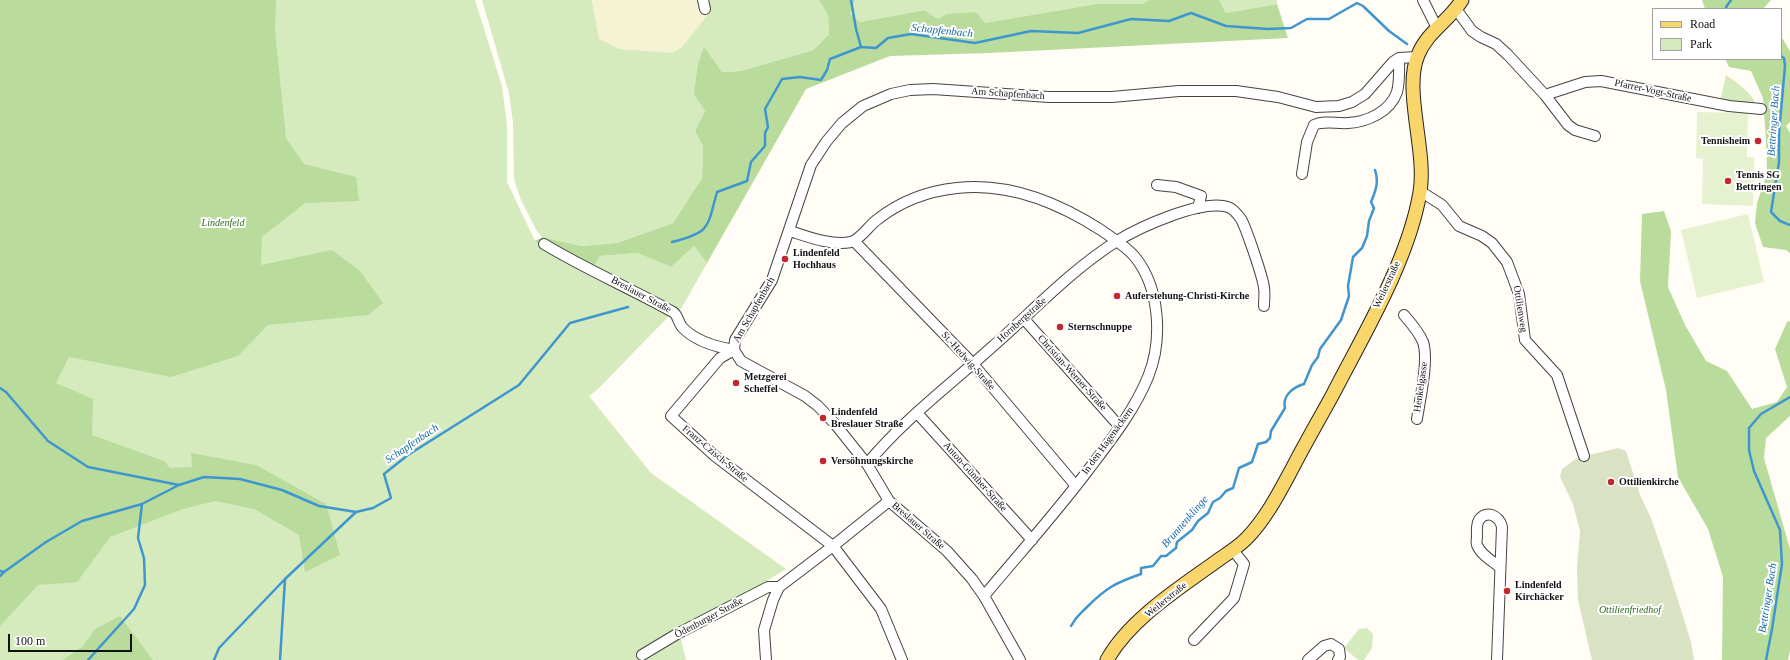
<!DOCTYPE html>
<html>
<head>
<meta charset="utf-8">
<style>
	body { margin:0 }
	#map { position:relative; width:1790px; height:660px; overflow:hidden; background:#fffdf5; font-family:Georgia,serif }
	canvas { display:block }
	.legend { position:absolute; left:1652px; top:8px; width:130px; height:52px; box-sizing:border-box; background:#fff; border:1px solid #a0a0a0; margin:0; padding:5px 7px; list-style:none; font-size:12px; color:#111 }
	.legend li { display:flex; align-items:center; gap:8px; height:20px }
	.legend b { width:20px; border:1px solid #a0a0a0 }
	.scale { position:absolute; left:8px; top:634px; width:124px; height:18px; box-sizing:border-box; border:2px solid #111; border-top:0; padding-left:5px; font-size:12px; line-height:14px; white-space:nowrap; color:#111; -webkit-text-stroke:3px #fff; paint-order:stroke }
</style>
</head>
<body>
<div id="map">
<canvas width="1790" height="660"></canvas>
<ul class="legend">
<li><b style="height:5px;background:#f9d66b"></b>Road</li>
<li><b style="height:11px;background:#d5ebbd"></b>Park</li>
</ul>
<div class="scale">100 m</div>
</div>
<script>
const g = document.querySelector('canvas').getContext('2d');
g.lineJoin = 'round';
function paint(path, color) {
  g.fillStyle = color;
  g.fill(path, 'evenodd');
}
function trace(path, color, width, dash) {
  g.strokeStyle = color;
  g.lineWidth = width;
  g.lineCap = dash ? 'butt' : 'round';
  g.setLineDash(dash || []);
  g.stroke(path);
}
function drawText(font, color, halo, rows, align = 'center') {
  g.font = font + ' Georgia,serif';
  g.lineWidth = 4;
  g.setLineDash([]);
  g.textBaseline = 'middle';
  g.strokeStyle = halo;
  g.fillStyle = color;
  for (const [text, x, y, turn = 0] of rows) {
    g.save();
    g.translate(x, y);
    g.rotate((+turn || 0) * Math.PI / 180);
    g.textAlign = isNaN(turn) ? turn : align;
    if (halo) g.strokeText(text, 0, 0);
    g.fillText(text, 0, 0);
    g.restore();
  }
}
paint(new Path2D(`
	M 592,0 L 708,0 L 709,13 L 682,47 L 672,53 L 620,49 L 599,39 Z`), '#f6f3d4');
paint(new Path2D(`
	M 0,0 L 475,0 L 502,86 L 507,125 L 507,182 L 534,239 L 587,274 L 590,273 L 600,256 L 637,253 L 671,267 L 694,246 L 707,263 L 681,309 L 669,316 L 598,389 L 589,396 L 651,473 L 786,569 L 747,593 L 679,631 L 686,660 L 0,660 Z
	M 482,0 L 592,0 L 599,39 L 620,49 L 672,53 L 682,47 L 709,13 L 708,0 L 819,0 L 828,14 L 829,34 L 815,50 L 741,71 L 722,72 L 704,48 L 705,111 L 695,131 L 703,146 L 702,178 L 673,223 L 617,243 L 581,246 L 542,237 L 537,231 L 521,200 L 514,179 L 513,123 L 509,93 Z
	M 855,0 L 1149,0 L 1142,4 L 1096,4 L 985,23 L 938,19 L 923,10 L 860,22 L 850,14 Z
	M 1219,0 L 1277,0 L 1277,4 L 1226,13 Z
	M 1726,75 C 1737,83 1750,91 1756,104 L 1720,101 Z
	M 1367,628 L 1373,634 L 1372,648 L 1364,660 L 1358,660 L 1344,648 L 1359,629 Z`), '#d5ebbd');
paint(new Path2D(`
	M 0,0 L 276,0 L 275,31 L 286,138 L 304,164 L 356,177 L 359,201 L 305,203 L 262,237 L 261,265 L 332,250 L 360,271 L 383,303 L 368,315 L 268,325 L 238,356 L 171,377 L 69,357 L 56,383 L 93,399 L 92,435 L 164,461 L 170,468 L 192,467 L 191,453 L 256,465 L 326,504 L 340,555 L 305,572 L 299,535 L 254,509 L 215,501 L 183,509 L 110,537 L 77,582 L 38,585 L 0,626 Z
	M 819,0 L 855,0 L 850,14 L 860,22 L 924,10 L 938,19 L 947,14 L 976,12 L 985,23 L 1096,4 L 1142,4 L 1149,0 L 1219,0 L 1226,13 L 1277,4 L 1288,38 L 989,53 L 890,56 L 806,89 L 707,263 L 694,246 L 671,267 L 637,253 L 600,256 L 590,273 L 535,241 L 542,237 L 581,246 L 617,243 L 673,223 L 702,178 L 703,146 L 695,131 L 705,111 L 694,94 L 698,64 L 704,47 L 722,72 L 741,71 L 814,50 L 829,34 L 828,15 Z
	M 1702,0 L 1771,0 L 1763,9 L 1705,9 Z
	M 1781,36 L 1790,51 L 1790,122 L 1786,126 L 1790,133 L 1790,253 L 1786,250 L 1763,247 L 1755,223 L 1757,203 L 1767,174 L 1766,139 L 1763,98 L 1751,71 L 1729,67 L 1725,59 L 1781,59 Z
	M 1664,211 L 1671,231 L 1668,287 L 1685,325 L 1706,361 L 1727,371 L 1752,409 L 1777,402 L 1787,387 L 1775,349 L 1787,322 L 1790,321 L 1790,416 L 1766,438 L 1764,458 L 1790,549 L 1790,650 L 1788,660 L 1722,660 L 1723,577 L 1708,529 L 1678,477 L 1666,390 L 1640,281 L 1642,214 Z
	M 120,616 L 153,660 L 63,660 L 83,646 L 95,629 Z`), '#b9dc9c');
paint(new Path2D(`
	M 1618,448 L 1626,451 L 1640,495 L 1651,518 L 1666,562 L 1691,642 L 1694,660 L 1592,660 L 1578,600 L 1577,569 L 1580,531 L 1573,504 L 1560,477 L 1562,469 L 1577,458 Z`), '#d9e3c4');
paint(new Path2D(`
	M 1697,112 L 1748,113 L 1747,157 L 1754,157 L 1753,206 L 1702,204 L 1703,159 L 1696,158 Z
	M 1748,214 L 1764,282 L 1697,298 L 1681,230 Z`), '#e6f2cf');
trace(new Path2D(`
	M 851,0 L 856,29 L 861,47
	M 1727,9 L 1726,7 L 1731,0
	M 1781,56 L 1784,58 L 1785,66 L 1779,133 L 1779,162 L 1771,212 L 1780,221 L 1790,225
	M 672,242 C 711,232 707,228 717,192 L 747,181 L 751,162 L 765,146 L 765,133 L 768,127 L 765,109 L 782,79 L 800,77 L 821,80 L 827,70 L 830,59 L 861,47 L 876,48 L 888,38 L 911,34 L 975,43 L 1031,31 L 1078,33 L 1131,19 L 1169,21 L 1191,13 L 1226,26 L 1268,29 L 1291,28 L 1307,19 L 1329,19 L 1357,3 L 1363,6 L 1389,31 L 1407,44
	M 0,388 L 6,392 L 48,441 L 88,467 L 179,485 L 204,477 L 240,479 L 282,490 L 319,506 L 356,512
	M 0,571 L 4,572 L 46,542 L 82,521 L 142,504 L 179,485
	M 0,576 L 4,572
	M 1071,626 C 1077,615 1079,615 1087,607 C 1106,588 1115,583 1141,574 L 1141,568 L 1153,566 L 1161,556 L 1166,556 L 1176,548 L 1177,542 L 1192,530 L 1198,521 L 1208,513 L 1213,502 L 1220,498 L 1226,491 L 1233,488 L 1239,468 L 1252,462 L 1258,444 L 1266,442 L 1270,438 L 1271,431 L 1285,408 C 1282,395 1294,387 1304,384 L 1312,365 L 1318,357 L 1320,349 L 1341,320 L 1349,296 L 1348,286 L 1353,257 L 1362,248 L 1367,236 L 1369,221 L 1374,208 L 1371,202 C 1376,190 1379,182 1375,170
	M 88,660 L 134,609 L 145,585 L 144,558 L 138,538 L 142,504
	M 214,660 L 219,648 L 285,579 L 356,512 L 373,508 L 391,498 L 384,474 L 408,455 L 519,385 L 570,323 L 628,307
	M 280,660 L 285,579
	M 1766,660 L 1772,629 L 1782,564 L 1780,530 L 1754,471 L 1749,450 L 1749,428 L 1761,414 L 1790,397`), '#3f96cf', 2.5);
const minor = new Path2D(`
	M 703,0 L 705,9
	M 1423,0 L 1437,28
	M 1456,9 L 1472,31 L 1481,37 L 1496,44 L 1508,55 L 1545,95 L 1568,125 L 1575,130 L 1595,136
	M 1545,95 L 1585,82 L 1601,81 L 1729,106 L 1761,109
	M 1302,174 L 1307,142 L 1314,125 C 1324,120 1337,124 1348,123 C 1367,122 1390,112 1397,92 C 1400,81 1399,69 1399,58
	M 1157,185 L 1176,187 L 1201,196 L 1198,208
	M 1420,191 L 1442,205 L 1459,226 L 1482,236 L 1492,243 L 1507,262 L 1519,294 L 1525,340 L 1557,375 L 1584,456
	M 790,231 C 809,237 831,246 851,242 C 861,239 869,225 878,219 C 901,201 928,191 957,188 C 1008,182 1059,203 1101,230 C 1112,238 1126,246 1135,257 C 1160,288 1163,340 1148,377 C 1134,411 1111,440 1089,469 C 1056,513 1019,554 984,596
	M 854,241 L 973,364 L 1076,486
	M 544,244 C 585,269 630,288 673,312 C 678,315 678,322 682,327 C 695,341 716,347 734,350
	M 1404,315 C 1411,323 1419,332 1423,342 C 1429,360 1420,399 1417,419
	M 1024,319 L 1120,427
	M 734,350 L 720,358 L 671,416 L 715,456 L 833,546 L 779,587 L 773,600 L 764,630 L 766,660
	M 918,414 L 1032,540
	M 867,464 C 902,421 951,384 992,347 C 1033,311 1071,270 1117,241 C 1140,227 1201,199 1228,207 C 1232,208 1238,215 1241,219 C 1246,228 1263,277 1264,288 C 1265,293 1264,300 1264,306
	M 889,501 L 833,546 L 881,609 L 902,660
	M 1194,640 L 1234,598 L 1244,564 L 1232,549
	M 642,655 L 677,634 L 768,587 L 779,587
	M 1020,660 L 984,596 L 972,579 L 947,551 L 889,501 L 867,464 L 835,424 L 818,406 L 805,396 L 741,361 L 734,350 L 735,340 L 772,280 L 811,165 L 826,142 L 842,123 L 863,106 L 891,94 L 910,90 L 933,89 L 1049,97 L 1112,97 L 1179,91 L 1236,91 L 1278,97 L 1316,107 L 1339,106 L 1352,102 L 1365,94 L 1393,62 L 1399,58 L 1417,57
	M 1308,660 L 1324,646 L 1331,644 L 1339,649 L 1340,657 L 1338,660
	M 1497,660 L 1502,527 C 1500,516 1486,509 1479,520 C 1476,525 1477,531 1477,536 C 1477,539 1476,543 1477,545 C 1481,555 1492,561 1500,567`);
const major = new Path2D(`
	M 1107,660 C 1129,620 1178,589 1214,563 C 1225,555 1237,548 1246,539 C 1266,519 1280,491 1293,467 C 1306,442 1320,418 1333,394 C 1364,334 1409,259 1420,192 C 1427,151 1403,90 1418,55 C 1427,32 1449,21 1462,0`);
trace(minor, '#444', 12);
trace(major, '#222', 15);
trace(minor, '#fff', 10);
trace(major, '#f9d66b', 13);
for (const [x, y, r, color] of [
	[1758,141,4,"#c4262e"],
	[1728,181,4,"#c4262e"],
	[785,259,4,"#c4262e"],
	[1117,296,4,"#c4262e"],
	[1060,327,4,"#c4262e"],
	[736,383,4,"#c4262e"],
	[823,418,4,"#c4262e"],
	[823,461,4,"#c4262e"],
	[1611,482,4,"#c4262e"],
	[1507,591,4,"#c4262e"]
]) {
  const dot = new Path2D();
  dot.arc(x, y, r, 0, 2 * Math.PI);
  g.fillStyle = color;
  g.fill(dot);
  trace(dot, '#fff', 1.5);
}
drawText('10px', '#111', '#fff', [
	["Pfarrer-Vogt-Straße",1653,91,12],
	["Am Schapfenbach",1008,94,4],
	["Weilerstraße",1387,285,-65],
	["Breslauer Straße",641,295,28],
	["Ottilienweg",1520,309,81],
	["Am Schapfenbach",754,310,-60],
	["Hornbergstraße",1022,320,-42],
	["St.-Hedwig-Straße",968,361,48],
	["Christian-Werner-Straße",1072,373,48],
	["Henkelgasse",1421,387,-82],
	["In den Hagenäckern",1108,441,-54],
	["Franz-Czisch-Straße",715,454,40],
	["Anton-Günther-Straße",975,477,48],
	["Breslauer Straße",918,526,41],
	["Weilerstraße",1166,600,-39],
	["Ödenburger Straße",709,618,-28]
]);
drawText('bold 10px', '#111', '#fff', [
	["Tennisheim",1750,141,"right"],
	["Tennis SG",1736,175],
	["Bettringen",1736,187],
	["Lindenfeld",793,253],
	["Hochhaus",793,265],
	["Auferstehung-Christi-Kirche",1125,296],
	["Sternschnuppe",1068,327],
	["Metzgerei",744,377],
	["Scheffel",744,389],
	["Lindenfeld",831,412],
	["Breslauer Straße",831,424],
	["Versöhnungskirche",831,461],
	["Ottilienkirche",1619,482],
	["Lindenfeld",1515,585],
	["Kirchäcker",1515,597]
], 'left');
drawText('italic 10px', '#2f6b1f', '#fff', [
	["Lindenfeld",223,223],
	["Ottilienfriedhof",1630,610]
]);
drawText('italic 11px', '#1768a6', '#fff', [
	["Schapfenbach",942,31,6],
	["Bettringer Bach",1774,121,-86],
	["Schapfenbach",412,444,-34],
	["Brunnenklinge",1185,522,-49],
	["Bettringer Bach",1768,598,-81]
]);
</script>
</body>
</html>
